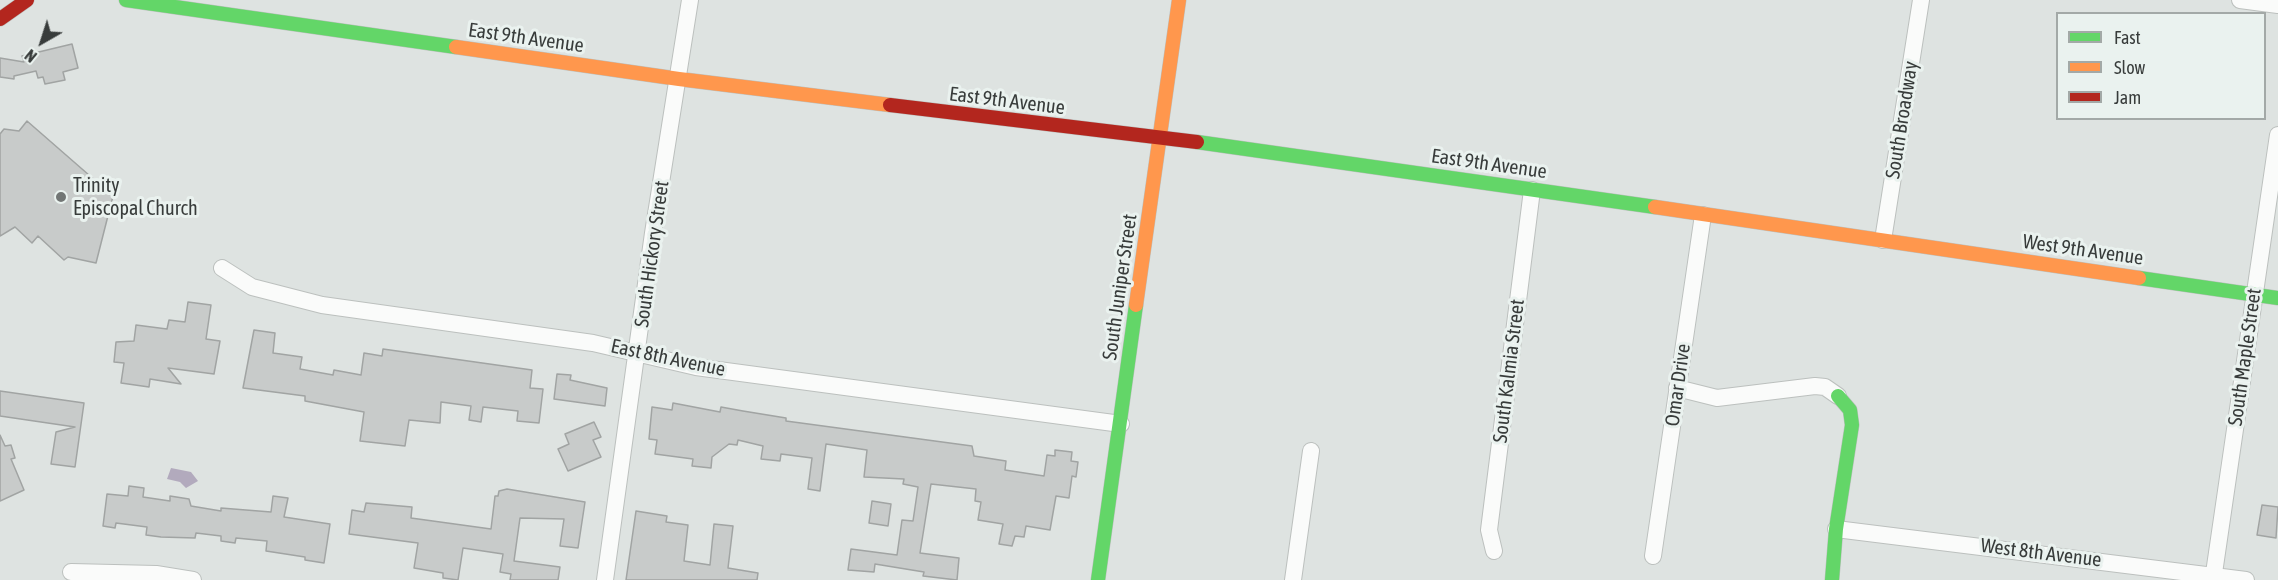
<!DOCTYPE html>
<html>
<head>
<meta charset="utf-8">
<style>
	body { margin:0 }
	#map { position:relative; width:2278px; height:580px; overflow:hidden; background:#dee3e1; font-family:"Asap Condensed",sans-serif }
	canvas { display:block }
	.legend { position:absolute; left:2056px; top:12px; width:210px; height:108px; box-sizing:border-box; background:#eaf2ef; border:2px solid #a3a9a7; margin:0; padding:8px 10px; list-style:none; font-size:18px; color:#383c3b }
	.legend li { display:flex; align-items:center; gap:12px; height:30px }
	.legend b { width:30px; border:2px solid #a3a9a7 }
	.north { position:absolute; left:12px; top:12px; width:60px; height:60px; -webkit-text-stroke:4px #eaf2ef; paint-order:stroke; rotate:219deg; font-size:16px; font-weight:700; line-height:24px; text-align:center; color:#383c3b }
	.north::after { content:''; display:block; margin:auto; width:21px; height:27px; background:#383c3b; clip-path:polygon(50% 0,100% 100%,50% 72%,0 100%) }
</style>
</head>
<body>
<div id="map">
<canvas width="2278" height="580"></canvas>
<ul class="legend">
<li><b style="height:8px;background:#63d668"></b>Fast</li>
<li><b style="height:8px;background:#ff974d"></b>Slow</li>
<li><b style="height:8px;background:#b3261e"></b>Jam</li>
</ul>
<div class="north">N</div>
</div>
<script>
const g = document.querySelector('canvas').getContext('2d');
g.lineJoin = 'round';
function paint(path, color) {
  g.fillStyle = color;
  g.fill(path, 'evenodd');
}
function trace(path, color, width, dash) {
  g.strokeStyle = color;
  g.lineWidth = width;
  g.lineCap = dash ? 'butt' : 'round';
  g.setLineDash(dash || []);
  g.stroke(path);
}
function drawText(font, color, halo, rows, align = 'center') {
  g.font = font + ' "Asap Condensed",sans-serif';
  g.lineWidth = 6;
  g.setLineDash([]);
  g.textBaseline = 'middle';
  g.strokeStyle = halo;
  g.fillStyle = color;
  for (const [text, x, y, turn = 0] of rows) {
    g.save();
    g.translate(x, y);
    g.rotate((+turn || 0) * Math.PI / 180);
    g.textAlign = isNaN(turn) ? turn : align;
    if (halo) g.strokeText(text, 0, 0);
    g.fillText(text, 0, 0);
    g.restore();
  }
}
paint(new Path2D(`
	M 171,468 L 191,472 L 198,481 L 186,488 L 180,482 L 167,479 Z`), '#b2aabd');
const building = new Path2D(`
	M 72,44 L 78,68 L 63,72 L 65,80 L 45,84 L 43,77 L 38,78 L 36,71 L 14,76 L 14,79 L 0,77 L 0,58 L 24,62 L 22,56 Z
	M 27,121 L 113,196 L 96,263 L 68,257 L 64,260 L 38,236 L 32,243 L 15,227 L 0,236 L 0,134 L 4,129 L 19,131 Z
	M 188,302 L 211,305 L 206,339 L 220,341 L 214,374 L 168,368 L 181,384 L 150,379 L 149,387 L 121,383 L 124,363 L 114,362 L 116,342 L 134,341 L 136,325 L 167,329 L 169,320 L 185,322 Z
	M 254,330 L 275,333 L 273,353 L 302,357 L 300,369 L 333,375 L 334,370 L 361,375 L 364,353 L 382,356 L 383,349 L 532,370 L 530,388 L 543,389 L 539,423 L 517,421 L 518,411 L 483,407 L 481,422 L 469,420 L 471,406 L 441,402 L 440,423 L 409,420 L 405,446 L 360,441 L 364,412 L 305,401 L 305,396 L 243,388 Z
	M 557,374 L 571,375 L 570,380 L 607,388 L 605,406 L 554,399 Z
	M 0,391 L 84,403 L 75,467 L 51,464 L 56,432 L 75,427 L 0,416 Z
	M 673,403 L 720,412 L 721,407 L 743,411 L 786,418 L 786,421 L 972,446 L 974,456 L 1006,461 L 1005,470 L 1044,476 L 1047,455 L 1055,456 L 1055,450 L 1072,452 L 1071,461 L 1078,462 L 1076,477 L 1072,476 L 1069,498 L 1056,496 L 1050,530 L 1026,526 L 1024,537 L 1015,536 L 1012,546 L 999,544 L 1003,524 L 978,520 L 981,502 L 975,501 L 976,489 L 931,484 L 920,553 L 959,558 L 957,580 L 923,576 L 924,572 L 875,564 L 874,572 L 848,570 L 851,549 L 897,555 L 902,520 L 913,521 L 918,487 L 903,484 L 904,479 L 864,477 L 867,450 L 826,444 L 820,491 L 808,489 L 812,458 L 781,454 L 780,461 L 761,459 L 763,446 L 738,440 L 737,445 L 729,444 L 712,457 L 711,468 L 692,466 L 693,459 L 655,454 L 657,440 L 649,439 L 652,407 L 672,410 Z
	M 594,422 L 601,437 L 593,440 L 601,457 L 568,471 L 558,449 L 569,444 L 565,434 Z
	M 0,435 L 5,446 L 11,445 L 15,458 L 11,459 L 24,490 L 0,501 Z
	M 129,486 L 144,488 L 143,497 L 170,501 L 170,496 L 189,499 L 191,506 L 221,511 L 221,508 L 271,512 L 273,496 L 288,498 L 284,517 L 330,524 L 324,563 L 305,560 L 305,557 L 266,551 L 267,541 L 236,538 L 235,543 L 221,541 L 221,536 L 196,533 L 195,538 L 161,537 L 146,535 L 147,527 L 116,523 L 115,528 L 103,526 L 107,494 L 128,496 Z
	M 507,489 L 585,502 L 578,548 L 560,546 L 564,519 L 520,518 L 514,561 L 560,567 L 558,580 L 510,580 L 511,574 L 500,572 L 503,554 L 463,548 L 458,580 L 443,578 L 443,573 L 414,568 L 418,543 L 349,534 L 352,510 L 364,512 L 366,503 L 412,507 L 411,518 L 491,529 L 495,496 L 498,496 L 499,491 Z
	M 872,501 L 891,504 L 888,526 L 869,523 Z
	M 2262,505 L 2278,507 L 2276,538 L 2257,535 Z
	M 636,511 L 667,516 L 666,522 L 688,525 L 684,561 L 710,565 L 714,524 L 733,526 L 728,568 L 758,573 L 757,580 L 626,580 Z`);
paint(building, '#c8cbca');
trace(building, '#a1a4a3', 1.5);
const street = new Path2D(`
	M 2240,0 L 2278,5
	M 1883,240 L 1921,0
	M 222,268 L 252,287 L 322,305 L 593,343 L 696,367 L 1121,424
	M 1677,388 L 1717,398 L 1815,386 L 1825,387 L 1838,396
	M 1836,529 L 2246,580
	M 1494,551 L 1489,530 L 1532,190
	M 1653,556 L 1703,215
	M 71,572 L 156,574 L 193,580
	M 605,580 L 653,233 L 690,0
	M 1293,580 L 1311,451
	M 2213,580 L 2278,135`);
const fast = new Path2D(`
	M 126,0 L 456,47
	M 1197,142 L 1655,207
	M 2139,278 L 2278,298
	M 1098,580 L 1136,305
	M 1832,580 L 1836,529 L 1852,425 L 1850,410 L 1838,396`);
const slow = new Path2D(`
	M 456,47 L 679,79 L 890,105
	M 1655,207 L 2139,278
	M 1136,305 L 1179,0`);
const jam = new Path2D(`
	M 0,19 L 27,0
	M 890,105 L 1197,142`);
trace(street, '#bcc0be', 18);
trace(fast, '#bcc0be', 15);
trace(slow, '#bcc0be', 15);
trace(jam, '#bcc0be', 15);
trace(street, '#fafbfa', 16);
trace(fast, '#63d668', 14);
trace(slow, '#ff974d', 14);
trace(jam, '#b3261e', 14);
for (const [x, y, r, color] of [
	[61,197,6,"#727675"]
]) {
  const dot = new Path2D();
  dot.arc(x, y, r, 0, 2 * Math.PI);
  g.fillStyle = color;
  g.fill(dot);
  trace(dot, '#eaf2ef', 2);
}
drawText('20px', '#383c3b', '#eaf2ef', [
	["East 9th Avenue",526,38,8],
	["East 9th Avenue",1007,101,7],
	["South Broadway",1902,120,-81],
	["East 9th Avenue",1489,164,8],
	["West 9th Avenue",2083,250,8],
	["South Hickory Street",652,254,-82],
	["South Juniper Street",1120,287,-82],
	["South Maple Street",2245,357,-82],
	["East 8th Avenue",668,358,12],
	["South Kalmia Street",1509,371,-83],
	["Omar Drive",1678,385,-82],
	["West 8th Avenue",2041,553,7]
]);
drawText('20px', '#383c3b', '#eaf2ef', [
	["Trinity",73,186],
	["Episcopal Church",73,209]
], 'left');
</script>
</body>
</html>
